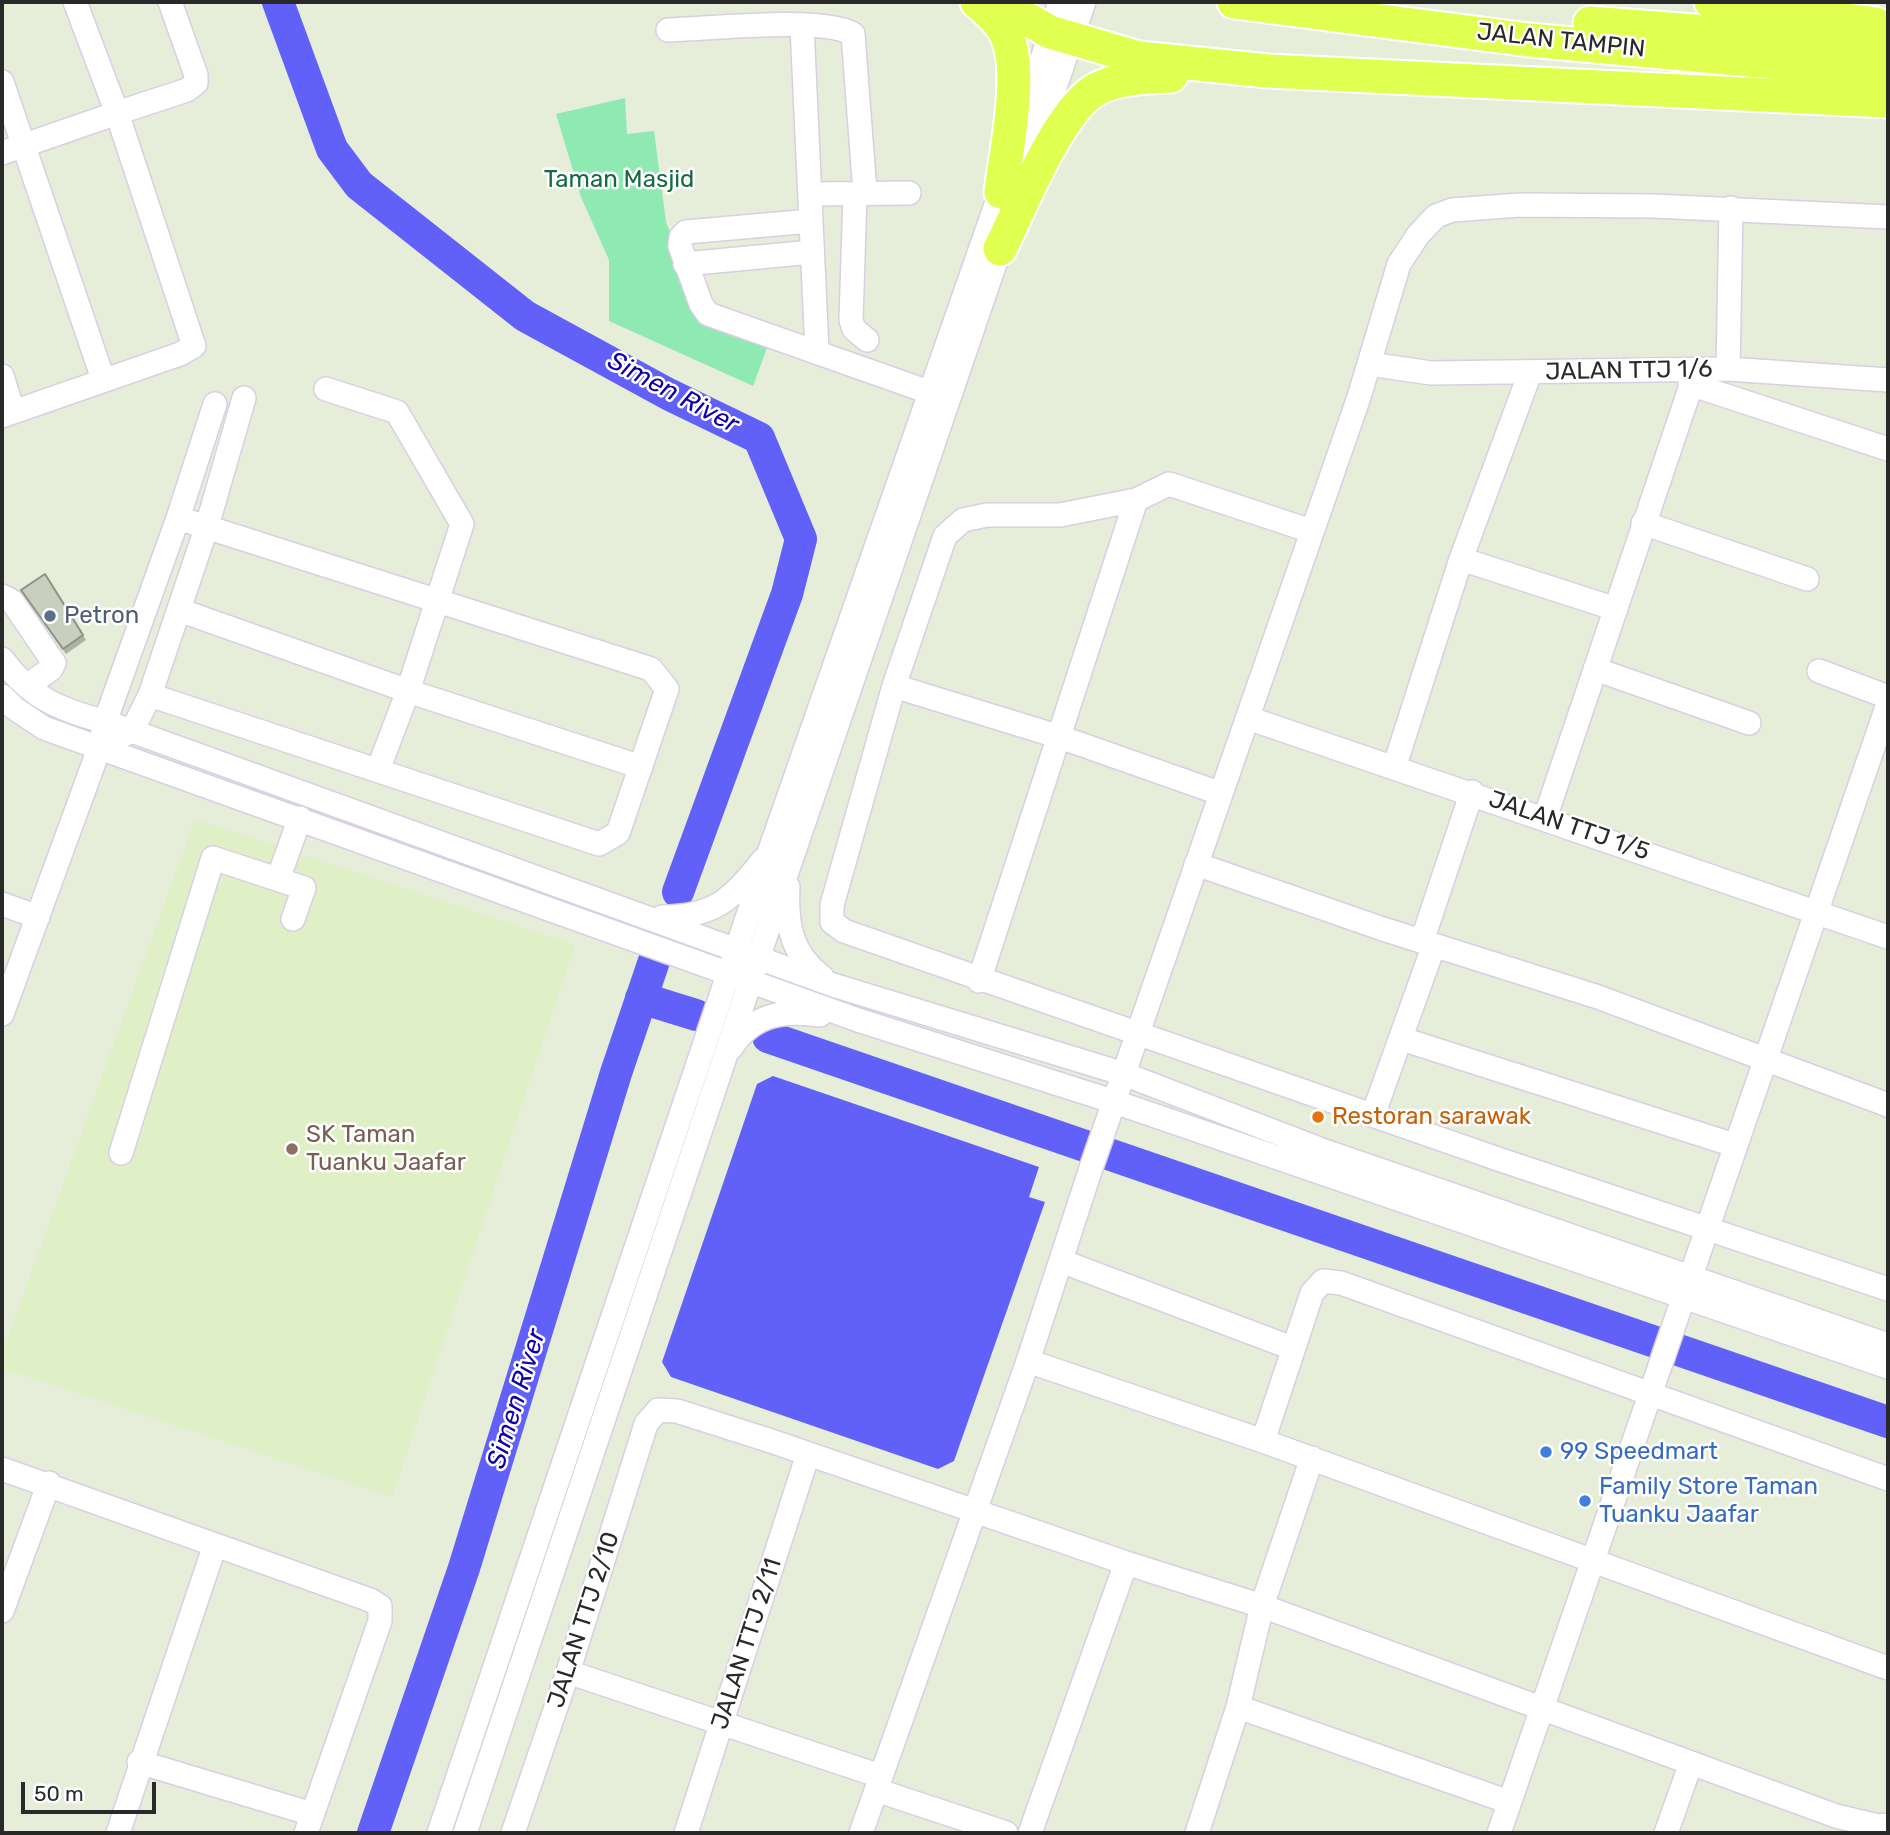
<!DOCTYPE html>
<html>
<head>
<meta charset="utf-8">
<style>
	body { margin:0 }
	#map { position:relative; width:1890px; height:1835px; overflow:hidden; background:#e6edd9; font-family:Rubik,sans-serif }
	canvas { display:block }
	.frame { position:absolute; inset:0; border:4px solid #292929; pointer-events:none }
	.scale { position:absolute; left:21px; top:1782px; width:135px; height:32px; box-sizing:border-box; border:4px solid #292929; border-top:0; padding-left:9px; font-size:21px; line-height:24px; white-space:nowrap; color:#292929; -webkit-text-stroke:5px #fff; paint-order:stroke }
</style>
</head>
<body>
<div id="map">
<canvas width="1890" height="1835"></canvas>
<div class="frame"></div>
<div class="scale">50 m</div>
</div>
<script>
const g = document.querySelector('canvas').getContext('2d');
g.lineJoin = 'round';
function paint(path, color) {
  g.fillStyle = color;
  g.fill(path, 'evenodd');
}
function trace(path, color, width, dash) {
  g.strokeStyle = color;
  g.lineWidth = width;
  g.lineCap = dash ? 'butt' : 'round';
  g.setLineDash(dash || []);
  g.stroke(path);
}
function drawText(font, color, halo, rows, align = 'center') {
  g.font = font + ' Rubik,sans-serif';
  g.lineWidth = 5;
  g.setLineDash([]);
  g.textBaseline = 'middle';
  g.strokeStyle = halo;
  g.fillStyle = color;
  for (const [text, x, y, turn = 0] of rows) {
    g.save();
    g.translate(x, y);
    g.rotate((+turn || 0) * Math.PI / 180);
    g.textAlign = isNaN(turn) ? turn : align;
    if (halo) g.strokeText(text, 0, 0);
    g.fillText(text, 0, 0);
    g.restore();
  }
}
paint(new Path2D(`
	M 195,819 L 575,945 L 392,1497 L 2,1368 L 2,1354 Z`), '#dff0c6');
paint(new Path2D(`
	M 625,98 L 627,134 L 654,131 L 666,222 L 700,305 L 770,340 L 753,386 L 609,321 L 609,260 L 581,197 L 556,114 Z`), '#8fe9b3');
paint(new Path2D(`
	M 773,1076 L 1039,1167 L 1029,1197 L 1045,1202 L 954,1461 L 938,1469 L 671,1377 L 662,1362 L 757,1084 Z`), '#6161f9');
trace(new Path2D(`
	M 278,2 L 332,149 L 359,185 L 525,316 L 668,394 L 759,438 L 801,539 L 787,594 L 678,892
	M 641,998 L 696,1015
	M 768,1037 L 1888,1422
	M 373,1833 L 464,1568 L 616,1073 L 654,961`), '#6161f9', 32);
const minor = new Path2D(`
	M 802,26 L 817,351
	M 668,30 C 708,29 822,16 853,34 L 865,193
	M 2,82 L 103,379
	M 1020,129 L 1060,2
	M 2,153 L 117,113 L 75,2
	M 1031,158 L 1084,2
	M 810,194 L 909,193
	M 855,194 L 851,320 L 854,329 L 867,340
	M 811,221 L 686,232 L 681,237 L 680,246 L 701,304 L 708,314 L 943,397
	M 685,264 L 812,252
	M 1370,364 L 1431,373 L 1728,369 L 1888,380
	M 1728,369 L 1731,208
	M 2,376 L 13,411
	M 1690,384 L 1888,449
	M 326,389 L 397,412 L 462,524 L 408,691 L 378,770
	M 2,416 L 180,354 L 194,346 L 117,113 L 187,90 L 196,83 L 196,75 L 170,2
	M 178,518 L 215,404
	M 1643,523 L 1807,579
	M 1311,531 L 1169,484 L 1136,500 L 1060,515 L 987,515 L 963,520 L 945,536 L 894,686 L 832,905 L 832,922 L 844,931 L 1501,1160 L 1888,1289
	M 1461,559 L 1616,609
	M 2,596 L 12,601 L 54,663 L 51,669 L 27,686
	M 179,610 L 408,691 L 641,767
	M 2,659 C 34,703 65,710 115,725 L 833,985 L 1124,1074 L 1322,1150 L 1888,1345
	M 1595,669 L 1749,723
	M 1819,671 L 1888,697
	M 894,686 L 1060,737 L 1219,793
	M 2,696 L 14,708 L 44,728 L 858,1020 L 1115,1102 L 1888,1367
	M 1248,718 L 1888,937
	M 119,737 L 132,731 L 150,695 L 207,526 L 244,398
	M 1394,768 L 1461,559 L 1530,373
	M 1545,818 L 1696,371
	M 1196,864 L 1383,929 L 1598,997 L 1888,1105
	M 278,879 L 300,818
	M 788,887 C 786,924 791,954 822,977
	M 2,904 L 38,917
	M 662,917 C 713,917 732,900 763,860
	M 1422,941 L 1472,792
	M 979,981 L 1136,500
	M 2,1014 L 100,746 L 105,722 L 178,518 L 651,669 L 667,689 L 618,833 L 599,844 L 150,695
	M 1402,1039 L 1734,1145
	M 731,1048 C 753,1014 782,1010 820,1015
	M 1373,1115 L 1434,945
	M 121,1153 L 213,858 L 304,888 L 293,919
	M 1061,1261 L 1292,1348
	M 1028,1361 L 1263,1441 L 1888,1668
	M 1263,1441 L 1312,1293 L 1323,1281 L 1341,1283 L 1888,1479
	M 2,1469 L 370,1600 L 380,1606 L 380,1621 L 306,1833
	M 2,1611 L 49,1483
	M 568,1672 L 880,1776
	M 1238,1707 L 1509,1802
	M 139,1762 L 312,1814
	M 876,1790 L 1006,1833
	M 118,1833 L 215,1545
	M 439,1833 L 770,850 L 1005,179
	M 465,1833 L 789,866 L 1004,237
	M 513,1833 L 568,1672 L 646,1424 L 658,1410 L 677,1411 L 771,1441 L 1126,1563 L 1262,1606 L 1836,1816 L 1878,1826 L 1888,1825
	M 686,1833 L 808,1454
	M 861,1833 L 1028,1361 L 1091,1168 L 1359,397 L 1399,264 L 1418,235 L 1436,216 L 1452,210 L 1520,205 L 1654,206 L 1888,217
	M 1030,1833 L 1126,1563
	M 1197,1833 L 1238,1707 L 1262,1606 L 1312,1458
	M 1499,1833 L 1888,704
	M 1666,1833 L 1691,1763`);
const highway = new Path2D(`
	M 977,2 C 988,11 1000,21 1006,34 C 1024,70 1006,152 1001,192
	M 997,2 L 1050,32 L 1139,58 L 1268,71 L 1888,101
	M 1234,2 L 1529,40 L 1804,65 L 1888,78
	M 1711,2 L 1876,24
	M 1590,23 L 1888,46
	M 1000,249 C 1020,209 1059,109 1097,89 C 1120,77 1147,77 1171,76`);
trace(minor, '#dacee3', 26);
trace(highway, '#fff', 37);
trace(minor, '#fff', 23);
trace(highway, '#e1ff51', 33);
paint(new Path2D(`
	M 45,574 L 86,640 L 66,654 L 21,590 Z`), '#adb2a4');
const building = new Path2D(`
	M 45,574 L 83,635 L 63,649 L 21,590 Z`);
paint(building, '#c9cfbf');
trace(building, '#8d9186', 2);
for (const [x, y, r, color] of [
	[50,616,7,"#5c6f8a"],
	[1318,1117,7,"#e8710a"],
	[292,1149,7,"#8d6e63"],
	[1546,1452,7,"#3f7fe0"],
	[1585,1501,7,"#3f7fe0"]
]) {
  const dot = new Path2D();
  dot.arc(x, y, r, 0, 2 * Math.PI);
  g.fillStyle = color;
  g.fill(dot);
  trace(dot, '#fff', 2.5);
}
drawText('24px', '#292929', '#fff', [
	["JALAN TAMPIN",1561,41,6],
	["JALAN TTJ 1/6",1629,371,-1],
	["JALAN TTJ 1/5",1569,826,19],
	["JALAN TTJ 2/10",584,1620,-72],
	["JALAN TTJ 2/11",747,1644,-72]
]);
drawText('24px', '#136b42', '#fff', [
	["Taman Masjid",619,180]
]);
drawText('24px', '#4e5e75', '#fff', [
	["Petron",64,616]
], 'left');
drawText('24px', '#c56008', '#fff', [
	["Restoran sarawak",1332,1117]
], 'left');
drawText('24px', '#785e54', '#fff', [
	["SK Taman",306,1135],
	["Tuanku Jaafar",306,1163]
], 'left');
drawText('24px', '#366cbe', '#fff', [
	["99 Speedmart",1560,1452],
	["Family Store Taman",1599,1487],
	["Tuanku Jaafar",1599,1515]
], 'left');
drawText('italic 26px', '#0f01a4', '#fff', [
	["Simen River",673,393,28],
	["Simen River",517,1399,-73]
]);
</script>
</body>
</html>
